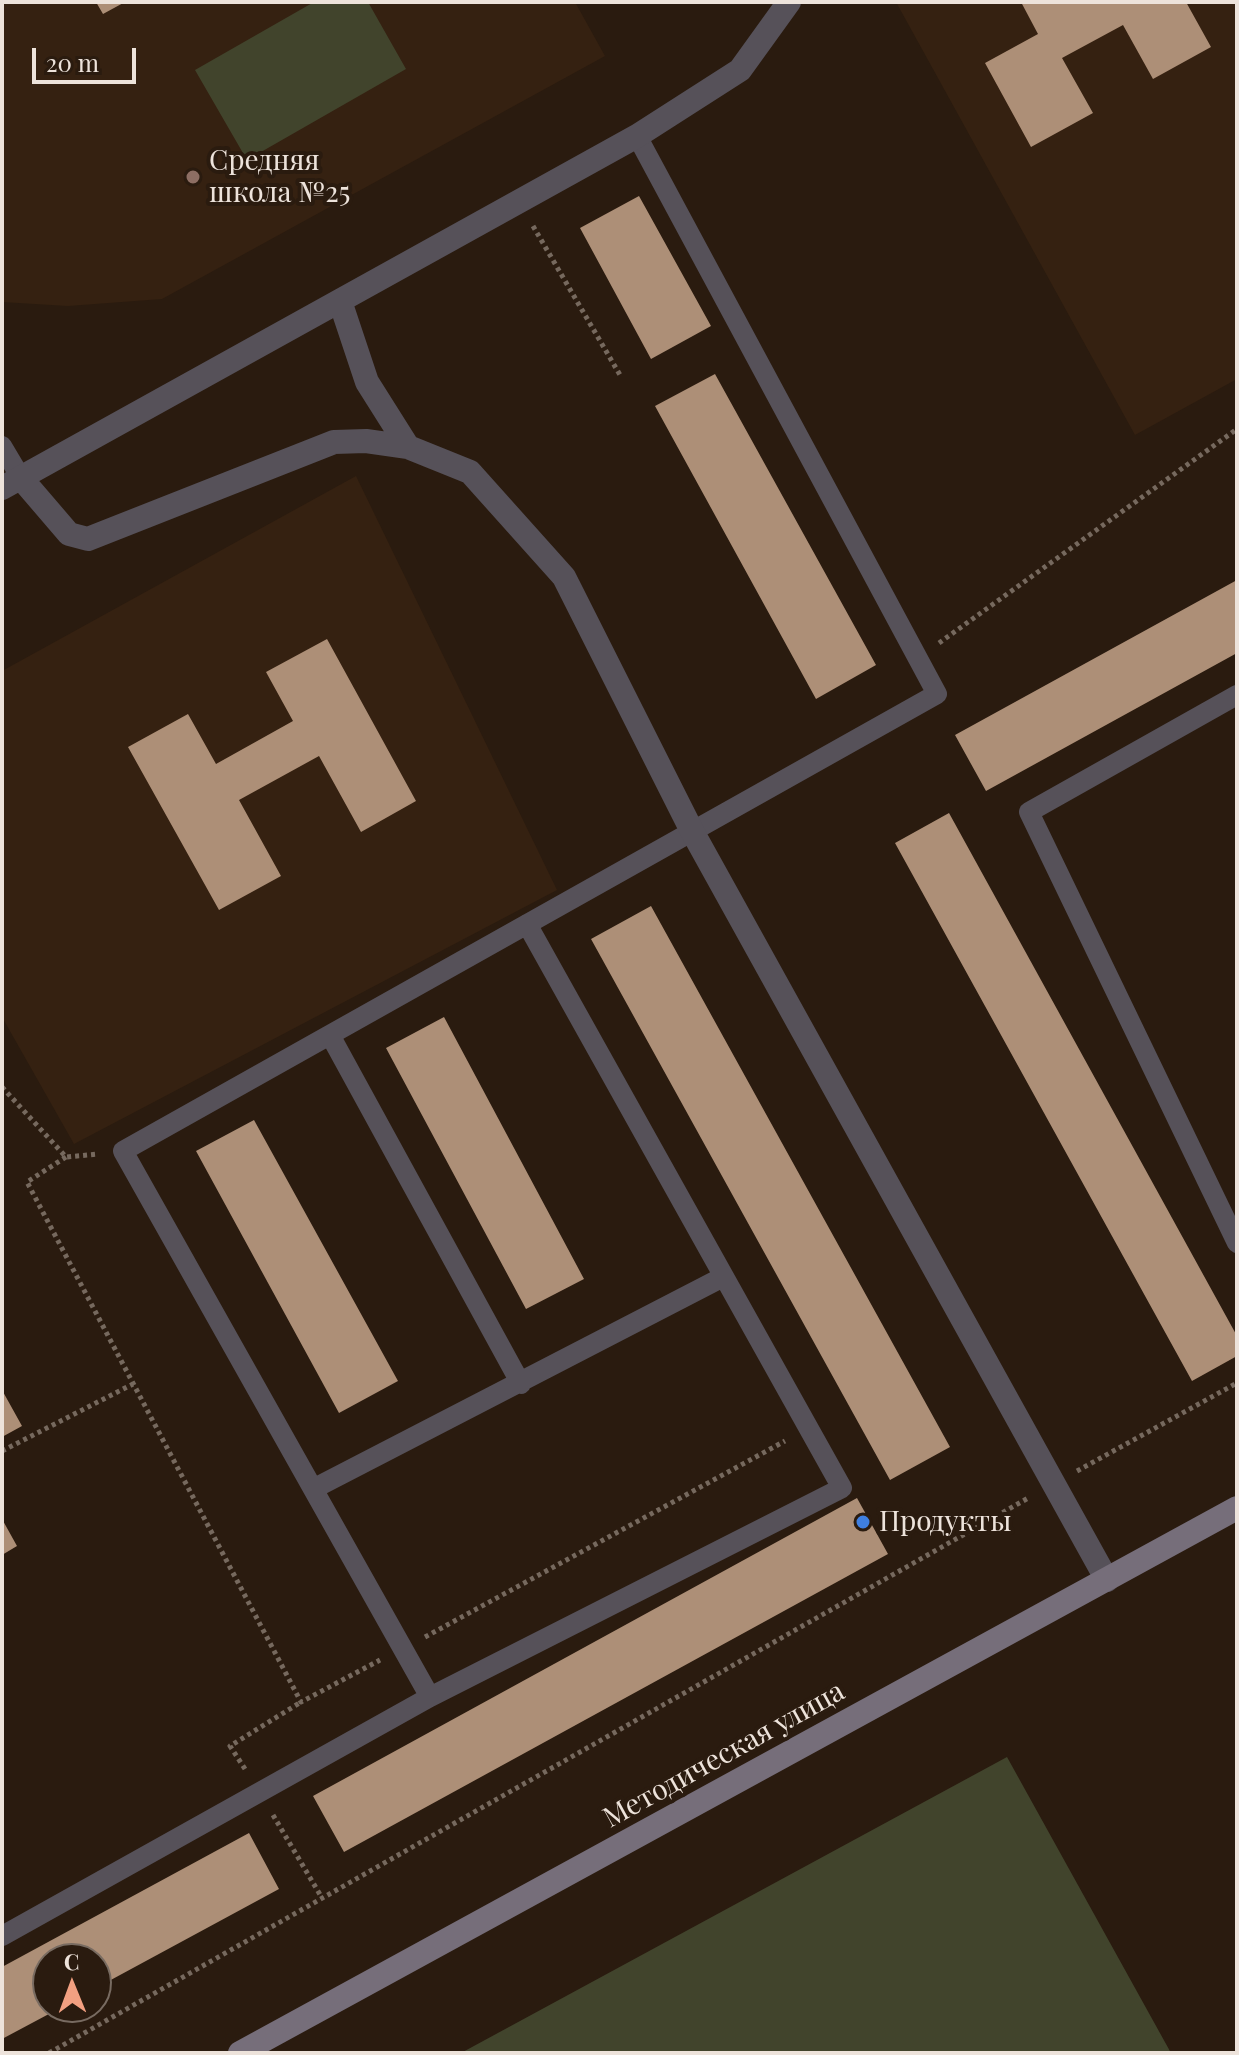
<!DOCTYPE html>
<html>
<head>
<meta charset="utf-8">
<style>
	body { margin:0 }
	#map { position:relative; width:1239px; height:2055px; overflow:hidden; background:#2a1b0f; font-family:"Playfair Display",serif }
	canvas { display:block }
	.frame { position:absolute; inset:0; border:4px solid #ede3db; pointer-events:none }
	.north { position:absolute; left:32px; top:1943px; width:80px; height:80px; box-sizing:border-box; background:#2a1b0f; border:2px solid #786b61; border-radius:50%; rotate:359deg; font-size:22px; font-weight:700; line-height:32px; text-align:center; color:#ede3db }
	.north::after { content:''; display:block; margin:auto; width:28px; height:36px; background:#f2a081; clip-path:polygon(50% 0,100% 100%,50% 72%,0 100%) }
	.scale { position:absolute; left:32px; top:48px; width:104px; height:36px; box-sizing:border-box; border:4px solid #ede3db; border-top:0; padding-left:10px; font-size:24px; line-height:28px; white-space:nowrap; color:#ede3db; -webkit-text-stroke:6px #2a1b0f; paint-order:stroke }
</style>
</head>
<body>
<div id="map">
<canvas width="1239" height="2055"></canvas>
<div class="frame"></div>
<div class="north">С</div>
<div class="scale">20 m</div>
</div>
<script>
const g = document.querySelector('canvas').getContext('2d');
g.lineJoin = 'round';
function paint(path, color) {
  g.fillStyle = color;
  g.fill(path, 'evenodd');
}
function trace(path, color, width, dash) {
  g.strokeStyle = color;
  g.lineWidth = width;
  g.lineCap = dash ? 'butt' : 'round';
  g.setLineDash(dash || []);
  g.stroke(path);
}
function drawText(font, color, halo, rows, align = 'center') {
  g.font = font + ' "Playfair Display",serif';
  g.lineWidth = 8;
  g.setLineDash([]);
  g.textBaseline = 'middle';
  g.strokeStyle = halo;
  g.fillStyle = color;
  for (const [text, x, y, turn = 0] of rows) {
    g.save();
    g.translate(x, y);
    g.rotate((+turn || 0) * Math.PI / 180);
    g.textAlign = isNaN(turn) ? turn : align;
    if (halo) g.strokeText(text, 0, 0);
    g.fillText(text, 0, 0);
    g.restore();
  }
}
paint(new Path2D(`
	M 2,2 L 575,2 L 605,56 L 162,299 L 68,306 L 2,302 Z
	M 896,2 L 1237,2 L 1237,379 L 1135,435 Z
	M 356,476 L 557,890 L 74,1144 L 2,1017 L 2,671 Z`), '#352111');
paint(new Path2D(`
	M 314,2 L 368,2 L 406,69 L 247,160 L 195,70 Z
	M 1007,1757 L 1171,2053 L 461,2053 Z`), '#41442c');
paint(new Path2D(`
	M 96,2 L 125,2 L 103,14 Z
	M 1021,2 L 1186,2 L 1211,47 L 1153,79 L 1123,25 L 1062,58 L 1093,113 L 1031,147 L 985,63 L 1038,34 Z
	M 639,196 L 711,326 L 651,359 L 580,228 Z
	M 715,374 L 876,665 L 816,699 L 655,406 Z
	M 1237,580 L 1237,653 L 986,791 L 955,735 Z
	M 327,639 L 416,801 L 361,832 L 319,756 L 239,800 L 281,876 L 219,910 L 128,747 L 188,714 L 216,764 L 293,721 L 266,672 Z
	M 949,813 L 1237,1336 L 1237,1356 L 1192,1381 L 895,843 Z
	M 651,906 L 950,1447 L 890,1480 L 591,939 Z
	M 444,1017 L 584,1279 L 526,1309 L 386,1048 Z
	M 254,1120 L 398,1381 L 339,1413 L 196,1151 Z
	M 2,1390 L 22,1426 L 2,1437 Z
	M 857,1498 L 888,1554 L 344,1852 L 313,1796 Z
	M 2,1519 L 17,1546 L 2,1555 Z
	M 249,1833 L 279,1889 L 96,1988 L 96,1959 L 48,1959 L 48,2007 L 62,2007 L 2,2039 L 2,1967 Z`), '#ad8f77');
trace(new Path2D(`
	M 533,226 L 620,375
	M 939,643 L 1237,429
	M 2,1087 L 66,1157 L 98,1154
	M 66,1157 L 27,1182 L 301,1702 L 380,1660
	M 2,1451 L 133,1384
	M 1077,1471 L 1237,1383
	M 425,1637 L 785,1441
	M 245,1769 L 230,1746 L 301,1702
	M 273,1815 L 322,1898
	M 49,2053 L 1030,1497`), '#76695e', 5, [4, 4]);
trace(new Path2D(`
	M 2,446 L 21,478
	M 1237,695 L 1029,812 L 1237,1243
	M 330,1035 L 521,1384
	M 313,1489 L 723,1277
	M 430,1697 L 123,1151 L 937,694 L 637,136
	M 2,1936 L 430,1697 L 842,1488 L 527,924`), '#565159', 20);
trace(new Path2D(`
	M 340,301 L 367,382 L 408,447
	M 21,478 L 69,534 L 88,539 L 334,442 L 366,441 L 408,447 L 470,472 L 564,577 L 692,831 L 1107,1580
	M 2,488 L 637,136 L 740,70 L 789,2`), '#565159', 24);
trace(new Path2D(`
	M 240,2053 L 1237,1508`), '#766e7a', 24);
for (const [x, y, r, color] of [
	[193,177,8,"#8d6e63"],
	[863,1522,8,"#3f7fe0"]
]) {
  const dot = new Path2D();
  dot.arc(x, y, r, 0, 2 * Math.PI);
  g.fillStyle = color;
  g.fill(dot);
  trace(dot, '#2a1b0f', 3);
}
drawText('28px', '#ede3db', '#2a1b0f', [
	["Средняя",209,161],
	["школа №25",209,193],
	["Продукты",879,1522]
], 'left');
drawText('28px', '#ede3db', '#2a1b0f', [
	["Методическая улица",724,1755,-29]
]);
</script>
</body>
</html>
